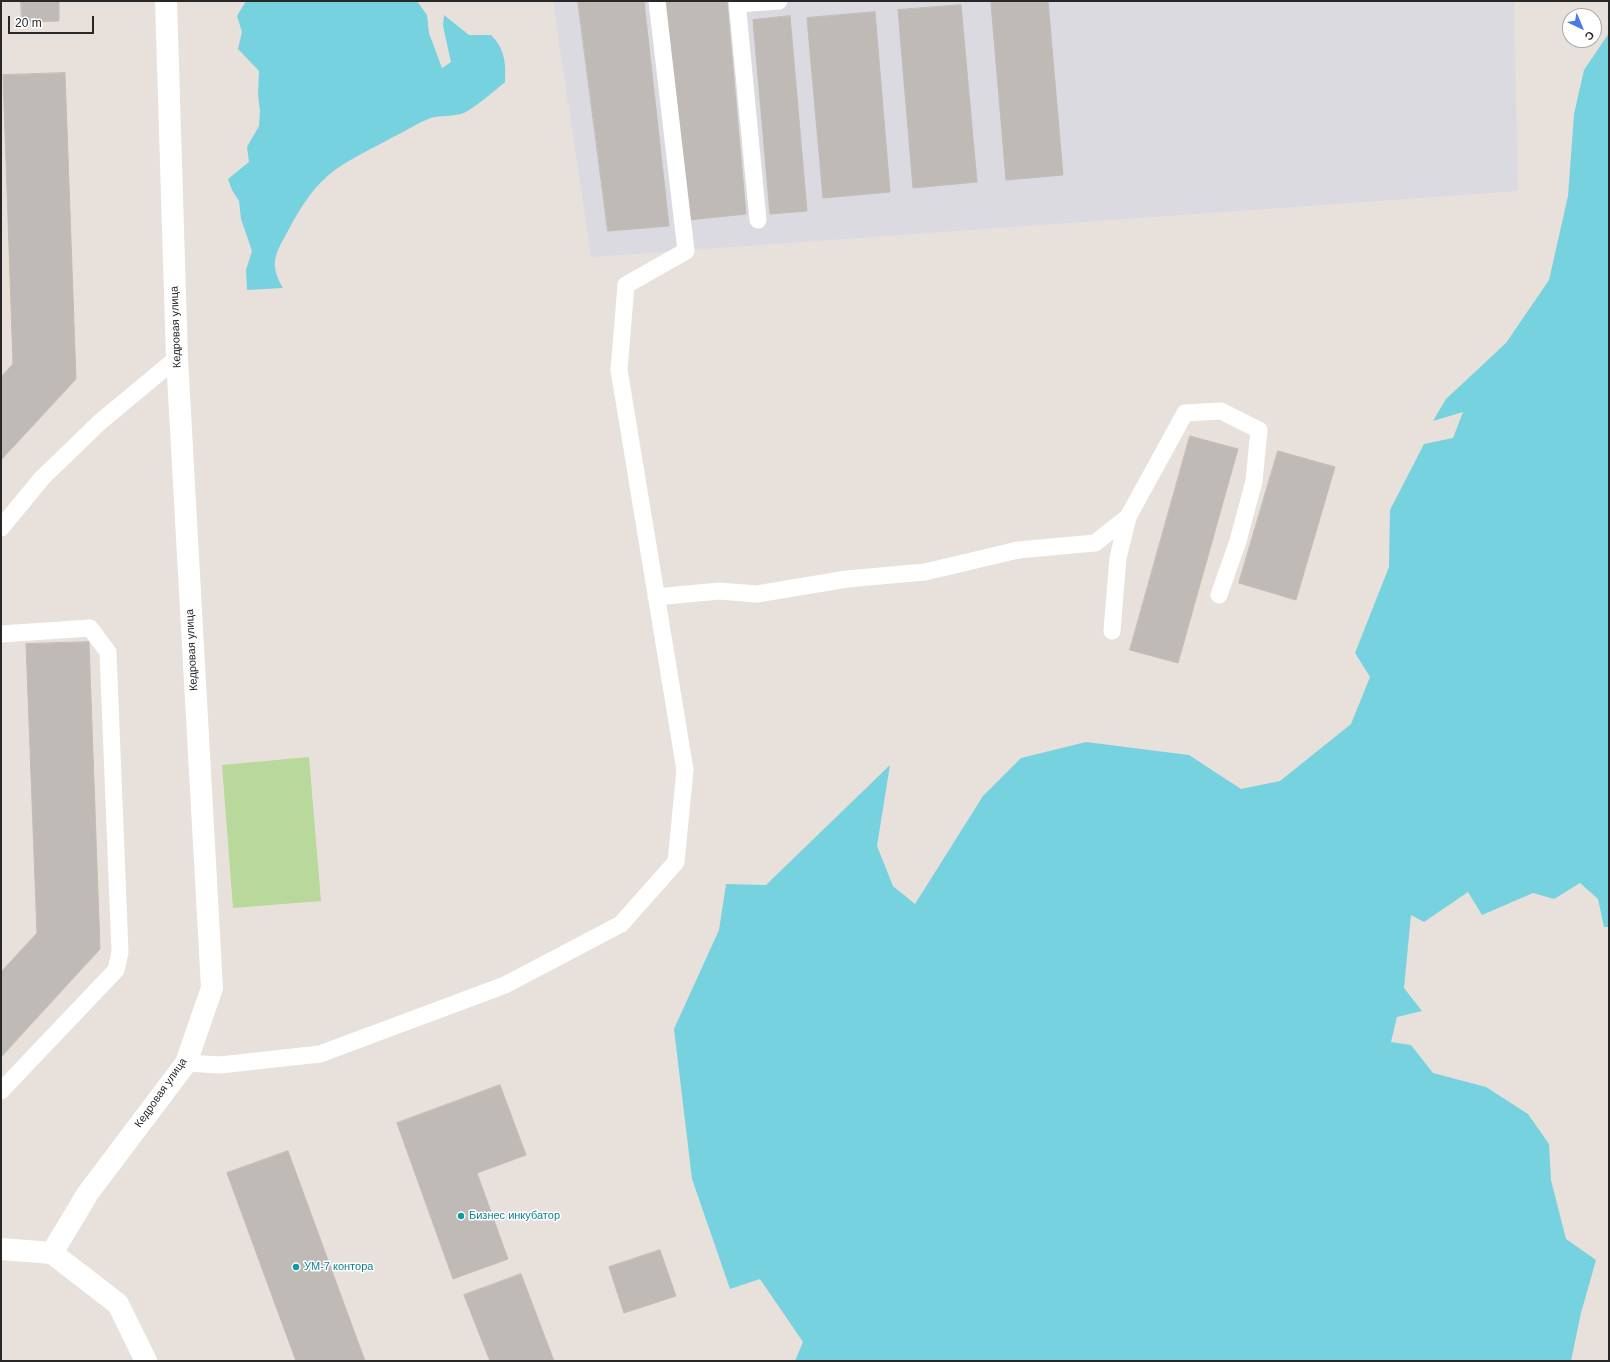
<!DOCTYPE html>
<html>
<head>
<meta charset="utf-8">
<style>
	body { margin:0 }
	#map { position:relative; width:1610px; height:1362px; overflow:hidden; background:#e8e0da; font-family:Arial,sans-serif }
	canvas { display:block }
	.frame { position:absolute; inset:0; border:2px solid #272727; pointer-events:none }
	.north { position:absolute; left:1562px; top:8px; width:40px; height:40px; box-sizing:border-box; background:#fff; border:1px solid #a9a9a9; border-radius:50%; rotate:136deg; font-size:11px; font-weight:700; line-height:16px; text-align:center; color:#272727 }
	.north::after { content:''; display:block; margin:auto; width:14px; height:18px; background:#4a7be5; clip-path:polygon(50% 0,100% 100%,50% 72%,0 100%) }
	.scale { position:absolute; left:8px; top:16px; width:86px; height:18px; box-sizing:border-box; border:2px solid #272727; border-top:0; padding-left:5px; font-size:12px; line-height:14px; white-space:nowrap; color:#272727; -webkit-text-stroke:3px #fff; paint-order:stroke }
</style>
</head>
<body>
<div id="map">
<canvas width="1610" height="1362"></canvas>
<div class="frame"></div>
<div class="north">С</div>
<div class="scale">20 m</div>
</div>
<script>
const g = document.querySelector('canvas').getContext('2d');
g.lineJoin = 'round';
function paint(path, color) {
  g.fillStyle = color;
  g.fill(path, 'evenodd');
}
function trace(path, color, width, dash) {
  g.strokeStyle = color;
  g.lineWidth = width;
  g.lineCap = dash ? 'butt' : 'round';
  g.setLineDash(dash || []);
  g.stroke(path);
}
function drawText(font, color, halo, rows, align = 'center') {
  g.font = font + ' Arial,sans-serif';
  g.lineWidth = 3;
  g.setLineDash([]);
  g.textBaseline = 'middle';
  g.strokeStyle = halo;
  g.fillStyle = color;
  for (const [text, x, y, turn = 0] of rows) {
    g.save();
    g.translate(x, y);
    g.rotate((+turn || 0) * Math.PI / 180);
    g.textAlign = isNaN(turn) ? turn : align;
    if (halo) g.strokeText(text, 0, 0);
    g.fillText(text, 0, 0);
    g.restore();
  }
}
paint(new Path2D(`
	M 553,1 L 1514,1 L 1518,191 L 591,257 Z`), '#dbdae1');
paint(new Path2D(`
	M 309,757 L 321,901 L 233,908 L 222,765 Z`), '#b9d99c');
paint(new Path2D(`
	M 246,1 L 417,1 L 427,15 L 429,33 L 442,68 L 451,62 L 443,26 L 444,15 L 469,35 L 491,35 C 505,49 506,63 505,82 C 497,89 473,109 464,113 C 453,117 441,115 431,118 C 417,123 406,131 393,137 C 374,148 353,157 335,170 C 315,184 300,208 289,229 C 276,253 268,263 283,288 L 247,290 L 246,270 L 252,251 L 241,219 L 239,201 L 232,190 L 228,179 L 249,162 L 247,147 L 259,126 L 260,111 L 258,95 L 259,71 L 238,49 L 242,32 L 237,16 Z
	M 1609,33 L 1609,927 L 1604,927 L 1598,899 L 1580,883 L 1554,899 L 1533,893 L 1482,915 L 1468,892 L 1424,922 L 1411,915 L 1404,988 L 1422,1011 L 1397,1017 L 1391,1042 L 1411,1045 L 1433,1073 L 1486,1087 L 1528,1114 L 1549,1144 L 1551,1180 L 1566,1239 L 1596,1260 L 1581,1313 L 1571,1361 L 795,1361 L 803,1342 L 760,1279 L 730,1289 L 692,1179 L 674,1029 L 719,930 L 726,884 L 766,885 L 890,765 L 877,846 L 893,886 L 915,904 L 983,796 L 1021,758 L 1086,742 L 1189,755 L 1241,789 L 1280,781 L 1351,724 L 1370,677 L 1355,653 L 1389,567 L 1390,510 L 1424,444 L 1453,438 L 1463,412 L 1433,421 L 1446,399 L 1506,343 L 1549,280 L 1568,196 L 1574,114 L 1584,70 Z`), '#77d2e0');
const building = new Path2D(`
	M 21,1 L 59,1 L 59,21 L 22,22 Z
	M 578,1 L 644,1 L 669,226 L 608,231 Z
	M 666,1 L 727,1 L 746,214 L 689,220 Z
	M 1011,1 L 1048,1 L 1063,175 L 1006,180 L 991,3 Z
	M 961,5 L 977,182 L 913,188 L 898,10 Z
	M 875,12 L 890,192 L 823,198 L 807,18 Z
	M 790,16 L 807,211 L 770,214 L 753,20 Z
	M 65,73 L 76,379 L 1,460 L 1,377 L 13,364 L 3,75 Z
	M 1190,436 L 1238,449 L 1178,663 L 1130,650 Z
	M 1278,451 L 1335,467 L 1296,600 L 1239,583 Z
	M 89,642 L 100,949 L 1,1057 L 1,972 L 37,933 L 26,644 Z
	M 500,1085 L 526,1155 L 477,1173 L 508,1259 L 453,1279 L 397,1123 Z
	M 288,1151 L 365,1361 L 296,1361 L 227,1173 Z
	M 660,1250 L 676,1296 L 624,1313 L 609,1267 Z
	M 521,1274 L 554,1361 L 490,1361 L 464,1295 Z`);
paint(building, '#c0bab7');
trace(building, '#c3bcb4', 1);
trace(new Path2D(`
	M 737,1 L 758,220
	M 738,4 L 779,1
	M 1,528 L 42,478 L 100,422 L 177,358
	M 656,597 L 719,591 L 757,594 L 847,579 L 925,572 L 1018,550 L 1095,543 L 1128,517 L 1185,413 L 1221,411 L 1259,430 L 1254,481 L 1238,541 L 1219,595
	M 1112,631 L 1118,558 L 1128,517
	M 1,634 L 90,628 L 108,652 L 120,952 L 116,970 L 1,1091
	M 186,1063 L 220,1065 L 320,1054 L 505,985 L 621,924 L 676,862 L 685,770 L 619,370 L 626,285 L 686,251 L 657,1`), '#fff', 17);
trace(new Path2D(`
	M 1,1249 L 52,1253
	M 52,1253 L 88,1193 L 186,1063 L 212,988 L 177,358 L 166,1
	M 52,1253 L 118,1304 L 146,1361`), '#fff', 22);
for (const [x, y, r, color] of [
	[461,1216,4,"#0f9aa8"],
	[296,1267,4,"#0f9aa8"]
]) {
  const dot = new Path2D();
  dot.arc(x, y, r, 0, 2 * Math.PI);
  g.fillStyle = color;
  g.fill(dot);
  trace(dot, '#fff', 1.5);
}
drawText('11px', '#272727', '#fff', [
	["Кедровая улица",176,327,-92],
	["Кедровая улица",192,650,-93],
	["Кедровая улица",161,1093,-55]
]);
drawText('11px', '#0d838f', '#fff', [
	["Бизнес инкубатор",469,1216],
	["УМ-7 контора",304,1267]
], 'left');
</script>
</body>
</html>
